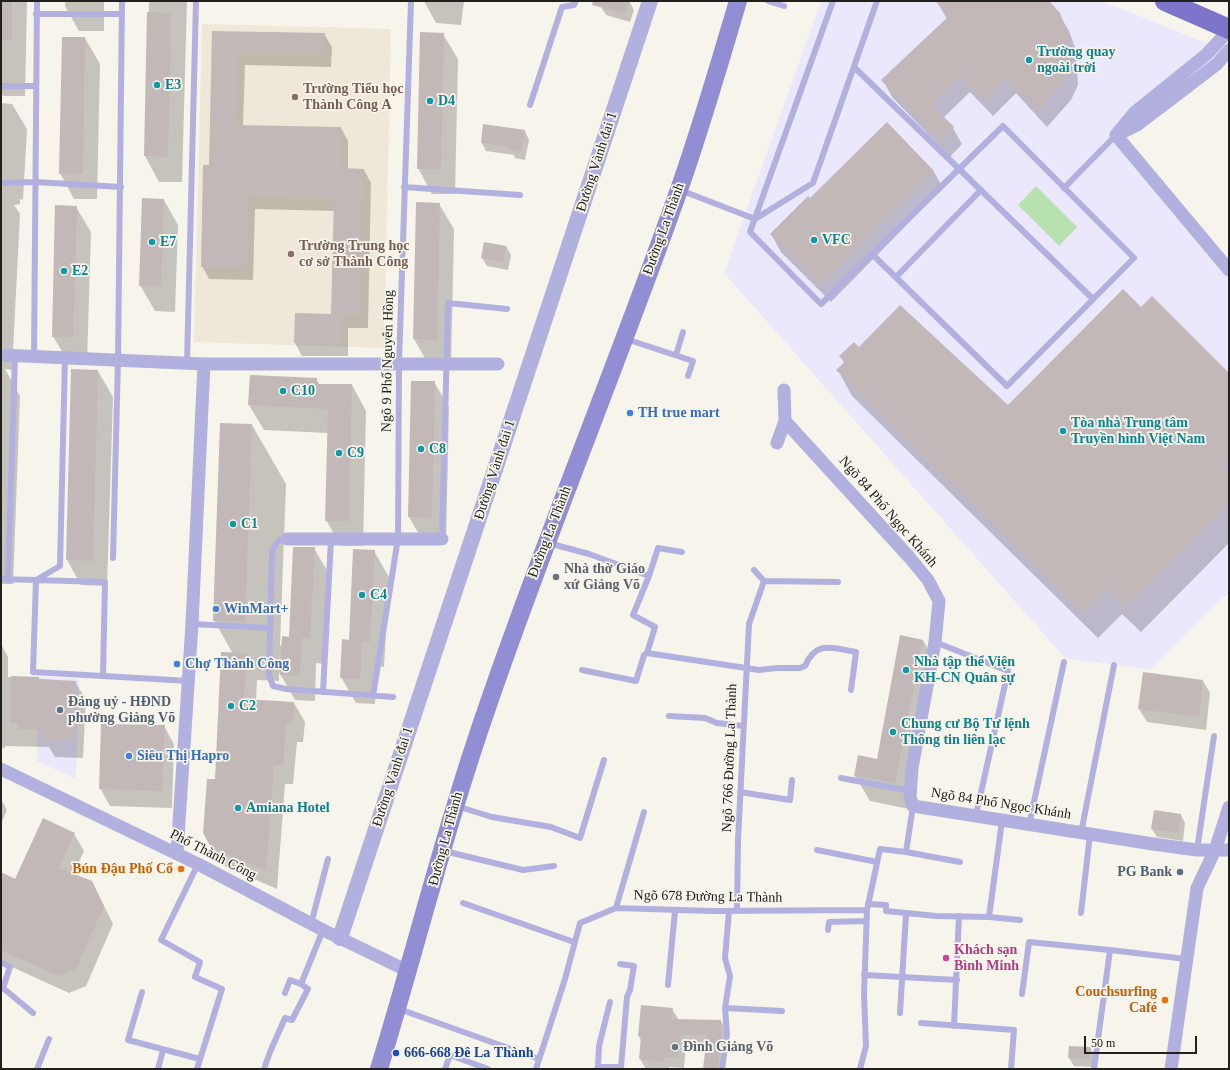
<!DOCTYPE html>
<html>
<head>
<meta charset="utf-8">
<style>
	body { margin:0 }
	#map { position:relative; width:1230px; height:1070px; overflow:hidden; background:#f7f4eb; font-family:Georgia,serif }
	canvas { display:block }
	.frame { position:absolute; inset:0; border:2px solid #21201d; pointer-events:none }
	.scale { position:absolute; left:1084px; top:1036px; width:113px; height:18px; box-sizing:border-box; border:2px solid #21201d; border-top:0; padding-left:5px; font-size:12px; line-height:14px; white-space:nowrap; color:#21201d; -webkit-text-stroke:3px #f7f4eb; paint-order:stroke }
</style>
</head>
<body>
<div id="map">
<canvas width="1230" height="1070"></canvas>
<div class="frame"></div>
<div class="scale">50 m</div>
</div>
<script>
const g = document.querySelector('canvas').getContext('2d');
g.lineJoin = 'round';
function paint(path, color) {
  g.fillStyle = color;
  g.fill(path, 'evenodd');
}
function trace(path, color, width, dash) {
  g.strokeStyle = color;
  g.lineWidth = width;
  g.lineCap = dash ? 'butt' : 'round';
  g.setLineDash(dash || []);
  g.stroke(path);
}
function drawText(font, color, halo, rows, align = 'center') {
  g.font = font + ' Georgia,serif';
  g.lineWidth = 3.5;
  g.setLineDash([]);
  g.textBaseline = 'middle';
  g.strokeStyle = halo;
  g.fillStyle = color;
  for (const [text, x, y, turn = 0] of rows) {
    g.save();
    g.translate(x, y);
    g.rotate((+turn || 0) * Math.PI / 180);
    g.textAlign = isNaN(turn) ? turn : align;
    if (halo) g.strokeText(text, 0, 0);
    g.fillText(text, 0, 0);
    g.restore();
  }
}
paint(new Path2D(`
	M 821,1 L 1102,1 L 1228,52 L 1117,142 L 1229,277 L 1229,592 L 1151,670 L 1065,658 L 724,273 Z
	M 39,677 L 79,679 L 76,779 L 37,761 Z`), '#ebe7fd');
paint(new Path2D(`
	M 202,24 L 391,29 L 384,348 L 194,342 Z`), '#efe8d8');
paint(new Path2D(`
	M 1036,186 L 1077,227 L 1059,246 L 1018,205 Z`), '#b8e1b0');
paint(new Path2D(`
	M 1,1 L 27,1 L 25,96 L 3,96 L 1,93 Z
	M 65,1 L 104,1 L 104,31 L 79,31 L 65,6 Z
	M 149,1 L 187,1 L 182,182 L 159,182 L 145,156 Z
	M 424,1 L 464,1 L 461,25 L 436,23 Z
	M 602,1 L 629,1 L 634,10 L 630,22 L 606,15 L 601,7 Z
	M 939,1 L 1047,1 L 1059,14 L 1069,31 L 1076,50 L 1078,85 L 1071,100 L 1047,127 L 1016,93 L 993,116 L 970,92 L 943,118 L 953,128 L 962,144 L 950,157 L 892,97 L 883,80 L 947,19 L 937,2 Z
	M 213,32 L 324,34 L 332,47 L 331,67 L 245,65 L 243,126 L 341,128 L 348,141 L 348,170 L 364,170 L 371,183 L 368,328 L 348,328 L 348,356 L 302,356 L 295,343 L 332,315 L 335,211 L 255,209 L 253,280 L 209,279 L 202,266 L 210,166 Z
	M 443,34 L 458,59 L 455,194 L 432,194 L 418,168 Z
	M 85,38 L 100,64 L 97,199 L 74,199 L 60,173 Z
	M 1,103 L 12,104 L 27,129 L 23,200 L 20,199 L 20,204 L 14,205 L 20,214 L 12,370 L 5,369 L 20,396 L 13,584 L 1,584 Z
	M 887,124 L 933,170 L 943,188 L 831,302 L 781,252 L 771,234 L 810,200 Z
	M 525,131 L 529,140 L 525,160 L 515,158 L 514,155 L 486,151 L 482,143 Z
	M 164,200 L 178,225 L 175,312 L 155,311 L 140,285 Z
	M 439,204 L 454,229 L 451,365 L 429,365 L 414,339 Z
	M 76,207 L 91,232 L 87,362 L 68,362 L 53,336 Z
	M 506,246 L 511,255 L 508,270 L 487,266 L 482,258 Z
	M 1141,308 L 1229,375 L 1229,543 L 1141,632 L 1122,614 L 1098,638 L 852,396 L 838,370 L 844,363 L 841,356 L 859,348 L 1008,407 Z
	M 98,371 L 113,397 L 107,586 L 81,585 L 67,560 Z
	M 316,379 L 320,385 L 352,385 L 366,411 L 363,546 L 341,546 L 326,520 L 328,433 L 264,430 L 249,405 Z
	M 412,382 L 434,382 L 449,407 L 446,543 L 424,543 L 409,517 Z
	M 252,425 L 286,484 L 280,646 L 290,638 L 314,548 L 329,574 L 324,664 L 316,663 L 315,701 L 295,700 L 279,672 L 279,681 L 257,680 L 256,701 L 294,703 L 305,722 L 303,742 L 297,742 L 293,784 L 285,784 L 277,889 L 226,867 L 221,863 L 204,833 L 216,780 L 233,654 L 214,620 Z
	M 374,551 L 389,577 L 384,667 L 377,666 L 375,704 L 356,703 L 341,677 Z
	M 923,640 L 937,666 L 909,809 L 870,801 L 855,776 L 877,760 Z
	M 1,644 L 8,657 L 8,677 L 75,682 L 86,699 L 83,758 L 55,757 L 49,747 L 5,746 L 5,748 L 1,748 Z
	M 1203,681 L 1210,693 L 1206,730 L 1147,722 L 1139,709 Z
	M 164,726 L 174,744 L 172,808 L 110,806 L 100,788 Z
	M 1,799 L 7,810 L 1,824 Z
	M 1181,815 L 1185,823 L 1183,841 L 1157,837 L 1152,829 Z
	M 74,834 L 84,851 L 73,875 L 92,882 L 113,924 L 86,986 L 69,993 L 1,962 L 1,873 L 16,880 Z
	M 672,1009 L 679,1020 L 721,1021 L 727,1032 L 725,1069 L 704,1069 L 707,1045 L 686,1044 L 684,1068 L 669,1067 L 669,1069 L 646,1069 L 640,1059 L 641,1041 L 639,1036 Z
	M 1090,1048 L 1095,1056 L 1095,1067 L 1074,1066 L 1069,1058 Z`), '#0003');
paint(new Path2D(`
	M 1,1 L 12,1 L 12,40 L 1,40 Z
	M 593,1 L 629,1 L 626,14 L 592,5 Z
	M 935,1 L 1049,1 L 1060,13 L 1067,33 L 1069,52 L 1069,68 L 1062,84 L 1037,111 L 1006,78 L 983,100 L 960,77 L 931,104 L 954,127 L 939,141 L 881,80 L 949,16 Z
	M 147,12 L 171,13 L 168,157 L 144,156 Z
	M 212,31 L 325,33 L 324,54 L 238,53 L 236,125 L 341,127 L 341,168 L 364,169 L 361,315 L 342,315 L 341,344 L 294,343 L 295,313 L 331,314 L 334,198 L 248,196 L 246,267 L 201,267 L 203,165 L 209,165 Z
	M 420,32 L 444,33 L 441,169 L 417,169 Z
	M 62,37 L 85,37 L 83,174 L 59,174 Z
	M 887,122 L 933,170 L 821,285 L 770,234 L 808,196 L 810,198 Z
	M 483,124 L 525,130 L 521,152 L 509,149 L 510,147 L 481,143 Z
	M 142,198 L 164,199 L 161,286 L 139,286 Z
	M 416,202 L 440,203 L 437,340 L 413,339 Z
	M 55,205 L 77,206 L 73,337 L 52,337 Z
	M 484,242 L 506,246 L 503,262 L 481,258 Z
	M 1123,289 L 1141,307 L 1152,296 L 1229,373 L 1229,456 L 1221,464 L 1229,472 L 1229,503 L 1125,608 L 1107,589 L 1083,613 L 836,370 L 845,362 L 839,356 L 854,342 L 859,347 L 900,305 L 1008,405 Z
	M 71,369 L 98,370 L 93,561 L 66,560 Z
	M 250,375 L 317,378 L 317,384 L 352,384 L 349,521 L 325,521 L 328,409 L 248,405 Z
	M 411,381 L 435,381 L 432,518 L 408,517 Z
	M 220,423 L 252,424 L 245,622 L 213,621 Z
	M 293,547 L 315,547 L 310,638 L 302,638 L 300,676 L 280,675 L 282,636 L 289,637 Z
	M 353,549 L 375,550 L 370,642 L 362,641 L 360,679 L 340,678 L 342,639 L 349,640 Z
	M 900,635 L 923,640 L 895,783 L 854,776 L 858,755 L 877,759 Z
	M 221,652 L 247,653 L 244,699 L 294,702 L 293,723 L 286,723 L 283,766 L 274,765 L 266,871 L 214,848 L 209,844 L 203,833 L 207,779 L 215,779 Z
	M 1143,672 L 1203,680 L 1199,717 L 1138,709 Z
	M 11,676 L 39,677 L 39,679 L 76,681 L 74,740 L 43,739 L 44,730 L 18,729 L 18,723 L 10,723 Z
	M 101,724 L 165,725 L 162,791 L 99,789 Z
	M 1154,810 L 1181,814 L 1178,833 L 1151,829 Z
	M 43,818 L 75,833 L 59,868 L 92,881 L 104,906 L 76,969 L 58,976 L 1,950 L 1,872 L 15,879 Z
	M 641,1005 L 673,1008 L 672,1019 L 721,1020 L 722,1034 L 718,1069 L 703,1069 L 707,1035 L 681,1034 L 678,1058 L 664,1057 L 663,1062 L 639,1059 L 641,1037 L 638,1036 Z
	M 1069,1046 L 1091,1047 L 1091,1059 L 1068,1058 Z`), '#c2b8b7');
trace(new Path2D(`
	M 768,1 L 784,6
	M 833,1 L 750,232 L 821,304 L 1003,126 L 1134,258 L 1007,386 L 872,254
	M 36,14 L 122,14
	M 854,67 L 1093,299
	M 1,86 L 35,86
	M 530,105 L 562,7 L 574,5 L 576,1
	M 1,183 L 35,182 L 121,187
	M 404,187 L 520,195
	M 1064,188 L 1116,135
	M 680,190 L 755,219 L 813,183 L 877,1
	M 896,277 L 981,190
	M 626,339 L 693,361 L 688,376
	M 676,355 L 683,332
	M 34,357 L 37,1
	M 65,358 L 60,566 L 36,580 L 33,672 L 103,676
	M 187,363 L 196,1
	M 287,539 C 277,539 276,543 272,552 L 269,675 L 273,686 L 286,689 L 393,697
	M 442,539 L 448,303 L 507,309
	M 548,543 L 589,554 L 649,576 L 633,615 L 655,627 L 647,653 L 759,670 L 777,668 L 800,668 L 805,666 C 816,640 832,648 856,652 L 851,690
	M 113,558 L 118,360 L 122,1
	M 754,570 L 764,581
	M 649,576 L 658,548 L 682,552
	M 1,579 L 105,582 L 103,676 L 189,681
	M 8,580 L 15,356
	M 764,581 L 838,582
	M 192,624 L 270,628
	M 935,642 L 1008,671 L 976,815
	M 582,670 L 636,681 L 644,655 L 647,653
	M 323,692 L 331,539
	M 373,696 L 398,538 L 399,363 L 411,1
	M 669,716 L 705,718 L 717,723 L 743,726
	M 841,778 L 911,791
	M 740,792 L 790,800 L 792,780
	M 456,806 L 492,817 L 551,827 L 580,838 L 604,760
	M 1029,825 L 1064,662
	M 1081,833 L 1114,665
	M 817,850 L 877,862
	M 1197,850 L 1214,736
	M 444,851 L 523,870 L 554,866
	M 906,852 L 960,862
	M 463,903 L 574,942
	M 868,904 L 886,905 L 886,911 L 936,916 L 989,917 L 1020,920
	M 616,908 L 644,812
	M 737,910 L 738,840 L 749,624 L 764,581
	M 1081,913 L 1090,834
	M 989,917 L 1002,821
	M 311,924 L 328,859
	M 828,930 L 829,922 L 866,921
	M 1,962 L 10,967 L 3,988 L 33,1013
	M 864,975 L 957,980
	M 668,985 L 675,911
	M 142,992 L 128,1040 L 200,1059
	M 285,993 L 290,980 L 301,984
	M 1022,994 L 1029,942 L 1110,950 L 1186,959
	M 725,1008 L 782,1011
	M 399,1009 L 539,1059
	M 900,1013 L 906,914
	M 921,1023 L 1014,1030 L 1011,1069
	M 954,1026 L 959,916
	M 598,1067 L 599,1046 L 610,1002
	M 37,1069 L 49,1039
	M 158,1069 L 163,1050
	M 197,1069 L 222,989 L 195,977 L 200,962 L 161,940 L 198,864
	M 264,1069 L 270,1052 L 285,1018 L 292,1020 L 308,989 L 301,984 L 323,930
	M 445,1069 L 450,1055 L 488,1069
	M 536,1069 L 565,979 L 580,923 L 616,908 L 712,911 L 867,910
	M 597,1069 L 598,1067 L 621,1067 L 627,997 L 630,990 L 634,966 L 620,964
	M 722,1069 L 727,1034 L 725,1008 L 730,976 L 725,958 L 729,911
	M 860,1069 L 866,1046 L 864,994 L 867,910 L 880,849 L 906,852 L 913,806
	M 1094,1069 L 1110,950`), '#b2b0df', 6);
trace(new Path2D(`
	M 1121,133 L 1137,125 L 1217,64 L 1229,50
	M 1116,135 L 1229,270
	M 1116,135 L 1135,112 L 1207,54 L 1229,30
	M 1,355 L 204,364 L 498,364
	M 784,390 L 785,421 L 910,558 L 928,580 L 939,601 L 935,642 L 912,768 L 910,797 L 913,806 L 1153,844 L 1197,850 L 1215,850 L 1197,888 L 1171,1069
	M 777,443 L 785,421
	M 287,539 L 442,539
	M 1,769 L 198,864 L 323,930 L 408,971
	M 1229,807 L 1215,850 L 1229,850
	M 177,853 L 192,624 L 204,364`), '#b2b0df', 13);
trace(new Path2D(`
	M 340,938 L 650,1`), '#b2b0df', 16);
trace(new Path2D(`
	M 379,1069 C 416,948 446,825 488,705 C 546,536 615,370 675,201 C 699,135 718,68 738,1`), '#928ed3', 18);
trace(new Path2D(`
	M 1165,1 L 1229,29`), '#7c75c9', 20);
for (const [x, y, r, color] of [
	[1029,60,4,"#0f9aa8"],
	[157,85,4,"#0f9aa8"],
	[295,97,4,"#8d6e63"],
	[430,101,4,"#0f9aa8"],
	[814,240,4,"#0f9aa8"],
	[152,242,4,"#0f9aa8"],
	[291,254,4,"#8d6e63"],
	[64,271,4,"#0f9aa8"],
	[283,391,4,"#0f9aa8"],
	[630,413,4,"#3f7fe0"],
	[1063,431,4,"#0f9aa8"],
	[421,449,4,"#0f9aa8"],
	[339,453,4,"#0f9aa8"],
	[233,524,4,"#0f9aa8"],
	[556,577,4,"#6b7280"],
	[362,595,4,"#0f9aa8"],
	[216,609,4,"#3f7fe0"],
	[177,664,4,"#3f7fe0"],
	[906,670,4,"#0f9aa8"],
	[231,706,4,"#0f9aa8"],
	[60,710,4,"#5c6f8a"],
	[893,732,4,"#0f9aa8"],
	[129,756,4,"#3f7fe0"],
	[238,808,4,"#0f9aa8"],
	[181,869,4,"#e8710a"],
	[1180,872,4,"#5c6f8a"],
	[946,958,4,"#d1479c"],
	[1165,1000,4,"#e8710a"],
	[675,1047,4,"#6b7280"],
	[396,1053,4,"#1a4fb4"]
]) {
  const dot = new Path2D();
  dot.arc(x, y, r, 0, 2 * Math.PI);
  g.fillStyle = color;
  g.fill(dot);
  trace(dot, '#f7f4eb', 1.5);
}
drawText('bold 14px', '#0d838f', '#f7f4eb', [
	["Trường quay",1037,52],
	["ngoài trời",1037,68],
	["E3",165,85],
	["D4",438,101],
	["VFC",822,240],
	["E7",160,242],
	["E2",72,271],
	["C10",291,391],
	["Tòa nhà Trung tâm",1071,423],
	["Truyền hình Việt Nam",1071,439],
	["C8",429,449],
	["C9",347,453],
	["C1",241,524],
	["C4",370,595],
	["Nhà tập thể Viện",914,662],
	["KH-CN Quân sự",914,678],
	["C2",239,706],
	["Chung cư Bộ Tư lệnh",901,724],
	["Thông tin liên lạc",901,740],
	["Amiana Hotel",246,808]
], 'left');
drawText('bold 14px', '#785e54', '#f7f4eb', [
	["Trường Tiểu học",303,89],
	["Thành Công A",303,105],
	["Trường Trung học",299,246],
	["cơ sở Thành Công",299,262]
], 'left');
drawText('14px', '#21201d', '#f7f4eb', [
	["Đường Vành đai 1",597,162,-72],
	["Đường La Thành",664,229,-70],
	["Ngõ 9 Phố Nguyên Hồng",388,361,-89],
	["Đường Vành đai 1",495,470,-72],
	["Ngõ 84 Phố Ngọc Khánh",888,512,49],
	["Đường La Thành",550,532,-69],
	["Ngõ 766 Đường La Thành",730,758,-88],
	["Đường Vành đai 1",393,777,-72],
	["Ngõ 84 Phố Ngọc Khánh",1001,804,9],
	["Đường La Thành",446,839,-75],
	["Phố Thành Công",213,855,27],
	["Ngõ 678 Đường La Thành",708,897,1]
]);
drawText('bold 14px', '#366cbe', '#f7f4eb', [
	["TH true mart",638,413],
	["WinMart+",224,609],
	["Chợ Thành Công",185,664],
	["Siêu Thị Hapro",137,756]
], 'left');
drawText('bold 14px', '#5b616d', '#f7f4eb', [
	["Nhà thờ Giáo",564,569],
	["xứ Giảng Võ",564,585],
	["Đình Giảng Võ",683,1047]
], 'left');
drawText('bold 14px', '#4e5e75', '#f7f4eb', [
	["Đảng uỷ - HĐND",68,702],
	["phường Giảng Võ",68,718],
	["PG Bank",1172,872,"right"]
], 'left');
drawText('bold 14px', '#c56008', '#f7f4eb', [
	["Bún Đậu Phố Cổ",173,869],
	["Couchsurfing",1157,992],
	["Café",1157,1008]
], 'right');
drawText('bold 14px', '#b23c85', '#f7f4eb', [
	["Khách sạn",954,950],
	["Bình Minh",954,966]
], 'left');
drawText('bold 14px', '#164399', '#f7f4eb', [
	["666-668 Đê La Thành",404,1053]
], 'left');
</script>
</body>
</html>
